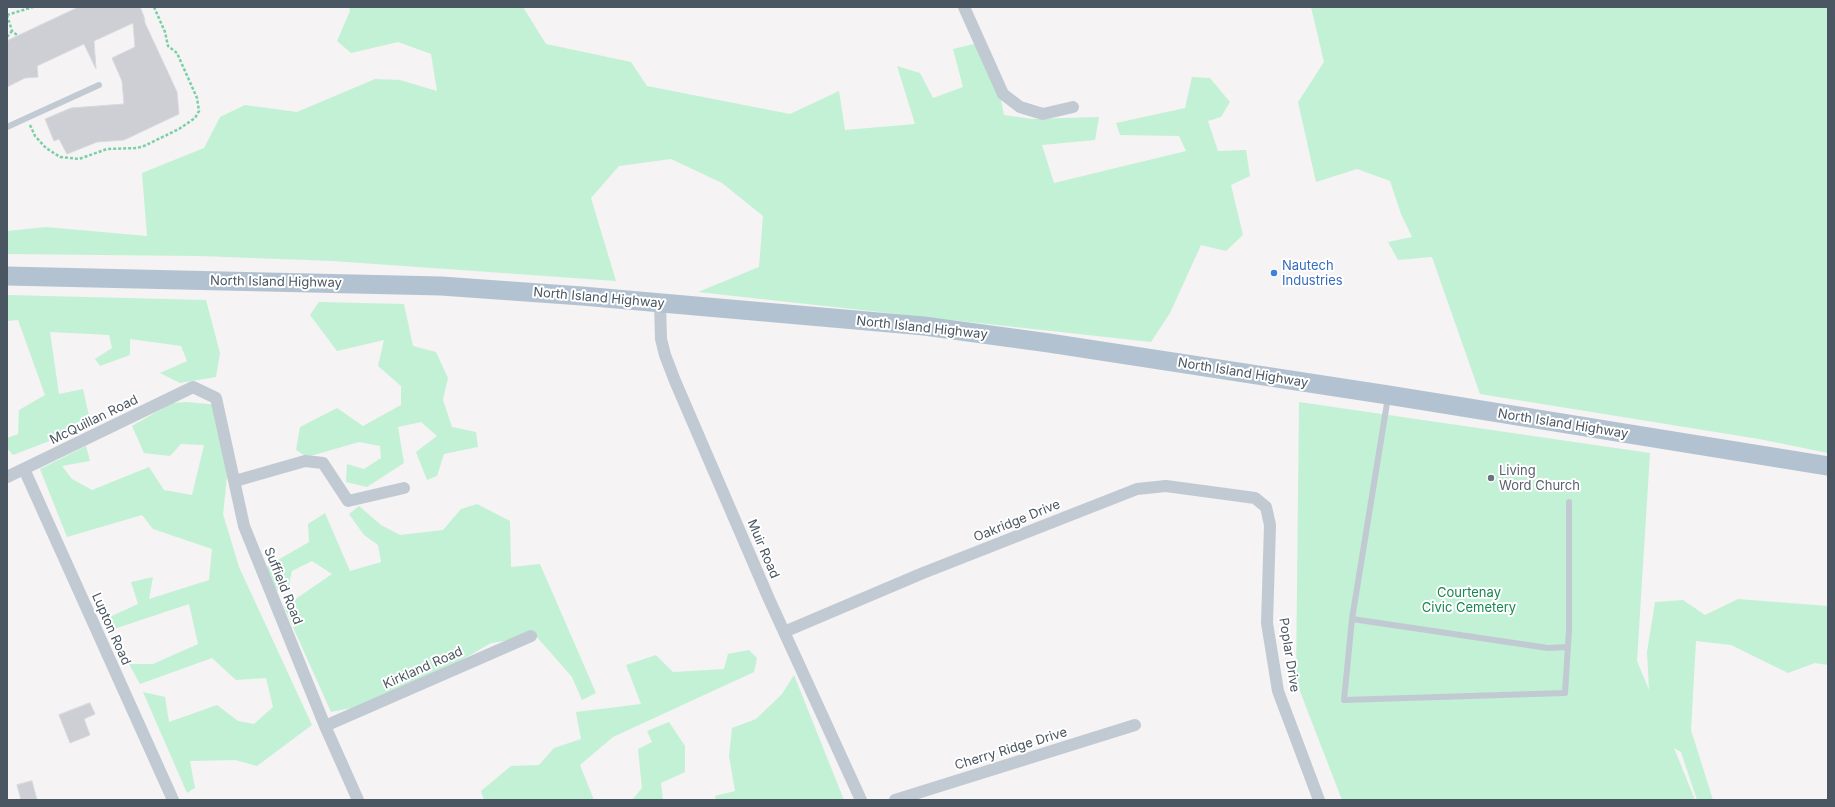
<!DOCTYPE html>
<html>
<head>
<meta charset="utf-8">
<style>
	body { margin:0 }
	#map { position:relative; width:1835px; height:807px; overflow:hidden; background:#f5f3f3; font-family:Inter,sans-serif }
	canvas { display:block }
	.frame { position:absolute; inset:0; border:8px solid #4a5661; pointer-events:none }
</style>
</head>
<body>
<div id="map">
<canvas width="1835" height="807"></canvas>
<div class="frame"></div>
</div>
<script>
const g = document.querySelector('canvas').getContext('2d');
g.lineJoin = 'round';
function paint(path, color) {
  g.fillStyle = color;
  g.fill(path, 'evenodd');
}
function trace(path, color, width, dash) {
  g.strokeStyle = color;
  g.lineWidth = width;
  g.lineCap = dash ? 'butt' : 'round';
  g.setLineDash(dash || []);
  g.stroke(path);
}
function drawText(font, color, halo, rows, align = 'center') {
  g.font = font + ' Inter,sans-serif';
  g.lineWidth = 4;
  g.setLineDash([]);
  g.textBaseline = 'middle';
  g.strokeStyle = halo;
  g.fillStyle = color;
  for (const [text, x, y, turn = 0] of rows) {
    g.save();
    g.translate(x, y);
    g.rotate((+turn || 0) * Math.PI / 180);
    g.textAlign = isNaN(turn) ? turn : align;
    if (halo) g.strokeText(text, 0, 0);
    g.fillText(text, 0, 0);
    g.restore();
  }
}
paint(new Path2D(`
	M 349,7 L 523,7 L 546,44 L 631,62 L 647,86 L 790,114 L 839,91 L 845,130 L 915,124 L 897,66 L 920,73 L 933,98 L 963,87 L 953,49 L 974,44 L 999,89 L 1004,115 L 1032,119 L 1099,117 L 1095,140 L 1042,145 L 1054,183 L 1186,151 L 1179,136 L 1120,135 L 1116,123 L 1185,108 L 1192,77 L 1210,78 L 1230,102 L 1221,117 L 1208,121 L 1218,151 L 1246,150 L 1250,176 L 1231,185 L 1243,235 L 1226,251 L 1201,245 L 1170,313 L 1151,342 L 698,292 L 759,267 L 763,216 L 722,183 L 671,159 L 619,166 L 591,198 L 616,281 L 333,261 L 200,256 L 7,254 L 7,231 L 46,227 L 147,236 L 142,173 L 204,148 L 220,117 L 245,105 L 297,112 L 375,79 L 400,80 L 437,91 L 431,54 L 398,42 L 351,53 L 337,41 L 350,11 Z
	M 1311,7 L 1828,7 L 1828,453 L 1759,439 L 1480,394 L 1432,257 L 1398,260 L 1388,242 L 1412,237 L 1401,214 L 1390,181 L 1357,169 L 1316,182 L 1298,102 L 1324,62 Z
	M 7,295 L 206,300 L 220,353 L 216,377 L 180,383 L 160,373 L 187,361 L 181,346 L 130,339 L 130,355 L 100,366 L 95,359 L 112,348 L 109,335 L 50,332 L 59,394 L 83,389 L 91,425 L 13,455 L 7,448 L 7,438 L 18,434 L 19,410 L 45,395 L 18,320 L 7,321 Z
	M 319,302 L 404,304 L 413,346 L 436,352 L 448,378 L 443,400 L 452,427 L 476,432 L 478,447 L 444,454 L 437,476 L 427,480 L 416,452 L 437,436 L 421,422 L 398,427 L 404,463 L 367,487 L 346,482 L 347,464 L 364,469 L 381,458 L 380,446 L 359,442 L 307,457 L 296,450 L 300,427 L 337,408 L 363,426 L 401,405 L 401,386 L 378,366 L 384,340 L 337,351 L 310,315 Z
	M 187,402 L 218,405 L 227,477 L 223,514 L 239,567 L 312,725 L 257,766 L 235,760 L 190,761 L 195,788 L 187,793 L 143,692 L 165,697 L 169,722 L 217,705 L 238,721 L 254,724 L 273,707 L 266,678 L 236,680 L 212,658 L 140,684 L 129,664 L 153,664 L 198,644 L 189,604 L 111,630 L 105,619 L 138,604 L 131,582 L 153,577 L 149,599 L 209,580 L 212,549 L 153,529 L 142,515 L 67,537 L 40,469 L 86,446 L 90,461 L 62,466 L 72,479 L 92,490 L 149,467 L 164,490 L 192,495 L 204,445 L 181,444 L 170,456 L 144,453 L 132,426 L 172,403 Z
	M 1299,402 L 1650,453 L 1637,661 L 1649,690 L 1647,652 L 1655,602 L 1683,600 L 1705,615 L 1738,599 L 1828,606 L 1828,665 L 1815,663 L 1788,673 L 1731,645 L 1696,641 L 1691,730 L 1713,800 L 1697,800 L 1681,752 L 1674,748 L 1695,800 L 1342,800 L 1296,681 Z
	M 477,504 L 510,521 L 511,567 L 540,564 L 596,693 L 582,700 L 572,677 L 536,636 L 491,643 L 431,678 L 376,703 L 331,712 L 284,607 L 332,574 L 312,561 L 292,571 L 289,585 L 277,591 L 264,568 L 309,542 L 308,524 L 325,513 L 350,571 L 381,562 L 378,545 L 364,535 L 349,514 L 359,506 L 381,525 L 400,535 L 443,530 L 461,509 Z
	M 749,650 L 757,658 L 754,672 L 613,737 L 580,765 L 594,800 L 484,800 L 481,791 L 511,766 L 539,765 L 554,748 L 581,739 L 576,712 L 641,704 L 626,665 L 656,655 L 673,672 L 724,669 L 728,654 Z
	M 794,675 L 844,800 L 716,800 L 715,796 L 735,791 L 729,756 L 732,728 L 756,719 L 782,694 Z
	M 669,722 L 685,746 L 685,772 L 661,783 L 663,800 L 632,800 L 642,788 L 638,749 L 652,742 L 647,731 Z`), '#c3f1d5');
const building = new Path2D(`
	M 79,7 L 140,7 L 144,17 L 145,23 L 177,92 L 179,114 L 124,140 L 97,142 L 67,154 L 59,139 L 54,141 L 45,119 L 71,108 L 124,104 L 122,81 L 112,58 L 135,47 L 133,23 L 94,41 L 96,69 L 84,44 L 37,66 L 38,77 L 25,78 L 7,87 L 7,41 Z
	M 90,703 L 95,714 L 84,719 L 90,735 L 70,743 L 59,715 Z
	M 32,781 L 37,800 L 21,800 L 17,785 Z`);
paint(building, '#cdcfd5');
trace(building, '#d7d9de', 1);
trace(new Path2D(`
	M 7,15 L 33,7
	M 7,15 L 12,31 L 17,35
	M 7,37 L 12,31
	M 30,125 L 35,136 L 46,148 L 60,157 L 79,159 L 107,149 L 137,148 L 144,146 L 179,129 L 195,118 L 199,111 L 197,98 L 177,53 L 168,46 L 165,32 L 154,7`), '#7ad0a6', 2.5, [3, 2]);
trace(new Path2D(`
	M 7,127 L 99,85
	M 1388,397 L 1352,619 L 1344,700 L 1565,693 L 1569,630 L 1569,502
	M 1352,619 L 1548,648 L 1567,647`), '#c1cad2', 6);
trace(new Path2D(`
	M 964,7 L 1003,94 L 1020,107 L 1043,114 L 1073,107
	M 660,303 L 661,339 L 665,355 L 675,381 L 769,599 L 861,800
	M 24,469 L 173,800
	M 7,477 L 193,387 L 216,398 L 244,526 L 325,726 L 358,800
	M 235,481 L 305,461 L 323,463 L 348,501 L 404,488
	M 784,632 L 923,573 L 1137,489 L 1166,486 L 1255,498 L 1266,507 L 1270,525 L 1267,623 L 1278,691 L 1319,800
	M 325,726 L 531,636
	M 895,800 L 1135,725`), '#c1cad2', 12);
trace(new Path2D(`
	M 7,276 L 441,286 L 582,296 L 924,326 L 1049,343 L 1388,395 L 1828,466`), '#b3c2d1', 19);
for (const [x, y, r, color] of [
	[1274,273,4,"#3f7fe0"],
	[1491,478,4,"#6b7280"]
]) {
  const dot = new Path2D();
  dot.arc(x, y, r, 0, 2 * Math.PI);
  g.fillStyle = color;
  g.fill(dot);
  trace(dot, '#fff', 1.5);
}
drawText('13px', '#366cbe', '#fff', [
	["Nautech",1282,266],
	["Industries",1282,281]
], 'left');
drawText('13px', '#4a5661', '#fff', [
	["North Island Highway",276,282,1],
	["North Island Highway",599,298,5],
	["North Island Highway",922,328,6],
	["North Island Highway",1243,373,9],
	["McQuillan Road",94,420,-26],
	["North Island Highway",1563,424,9],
	["Oakridge Drive",1017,521,-22],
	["Muir Road",763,549,67],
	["Suffield Road",283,586,68],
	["Lupton Road",111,629,66],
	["Poplar Drive",1289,655,81],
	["Kirkland Road",423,668,-24],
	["Cherry Ridge Drive",1011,749,-17]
]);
drawText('13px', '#5b616d', '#fff', [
	["Living",1499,471],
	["Word Church",1499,486]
], 'left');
drawText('13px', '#17864f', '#fff', [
	["Courtenay",1469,593],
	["Civic Cemetery",1469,608]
]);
</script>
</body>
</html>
